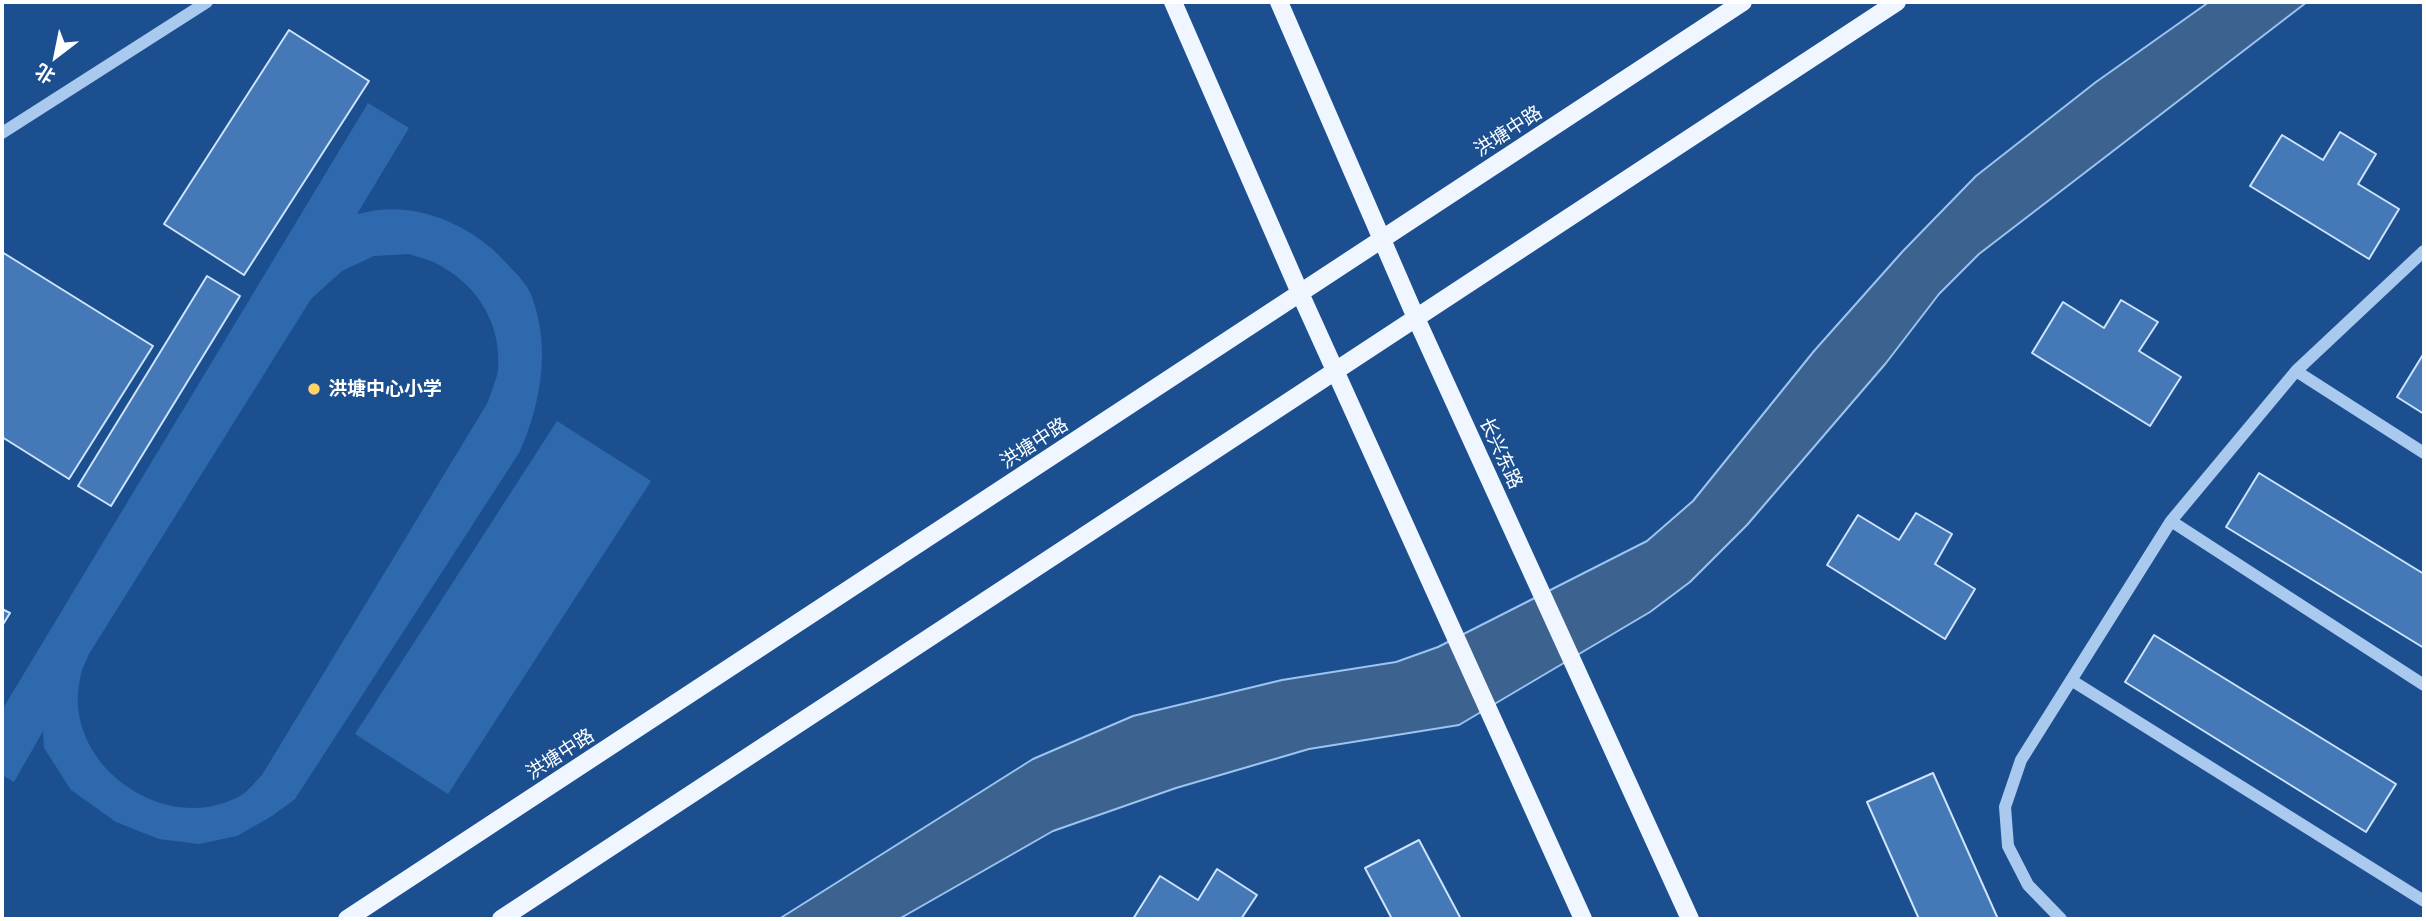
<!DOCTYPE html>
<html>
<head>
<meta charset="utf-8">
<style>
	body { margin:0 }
	#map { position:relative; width:2426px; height:921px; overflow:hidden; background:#1b4f8f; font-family:Barlow,"Noto Sans SC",sans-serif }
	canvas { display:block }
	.frame { position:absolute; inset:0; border:4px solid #fff; pointer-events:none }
	.north { position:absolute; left:21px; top:21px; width:70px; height:70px; -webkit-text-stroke:5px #1b4f8f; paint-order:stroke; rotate:212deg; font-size:19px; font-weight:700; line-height:28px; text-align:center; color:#fff }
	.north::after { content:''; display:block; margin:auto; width:24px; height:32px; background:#fff; clip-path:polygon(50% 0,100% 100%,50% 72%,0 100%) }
</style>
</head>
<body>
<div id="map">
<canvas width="2426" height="921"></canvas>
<div class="frame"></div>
<div class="north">北</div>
</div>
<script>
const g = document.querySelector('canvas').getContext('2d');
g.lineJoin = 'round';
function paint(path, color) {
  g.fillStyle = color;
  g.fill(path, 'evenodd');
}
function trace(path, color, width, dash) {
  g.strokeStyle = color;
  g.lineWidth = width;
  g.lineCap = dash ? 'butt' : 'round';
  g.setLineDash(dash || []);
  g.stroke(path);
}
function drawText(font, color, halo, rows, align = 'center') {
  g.font = font + ' Barlow,"Noto Sans SC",sans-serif';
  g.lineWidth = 6;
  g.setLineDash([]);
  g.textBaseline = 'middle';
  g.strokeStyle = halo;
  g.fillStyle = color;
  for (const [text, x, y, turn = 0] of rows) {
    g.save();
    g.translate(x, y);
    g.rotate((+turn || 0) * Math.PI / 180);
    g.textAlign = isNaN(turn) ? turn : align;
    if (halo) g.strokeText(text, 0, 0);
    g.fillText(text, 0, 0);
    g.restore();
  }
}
paint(new Path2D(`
	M 368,103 L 409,128 L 357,214 C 364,213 371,211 378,210 C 427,204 479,230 510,267 C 518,275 528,286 532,297 C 551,348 541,405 519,453 L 295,799 L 272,816 L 237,836 L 199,844 L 159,839 L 116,822 L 71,790 L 44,748 L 43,731 L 14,782 L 2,775 L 2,710 ZM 410,254 C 420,258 432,260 441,266 C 479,287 502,326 498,371 C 496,381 491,392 488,402 L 262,775 C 256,781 250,789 243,794 C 168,840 61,765 80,679 C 81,670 86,662 89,654 L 311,299 L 342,271 L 374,256 Z
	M 557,421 L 651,481 L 448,794 L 355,734 Z`), '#2e69ad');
const water = new Path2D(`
	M 2209,2 L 2307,2 L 1979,254 L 1939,294 L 1886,363 L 1747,525 L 1690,582 L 1650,612 L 1459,725 L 1309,749 L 1176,788 L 1053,831 L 899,919 L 779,919 L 1033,759 L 1133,716 L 1282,680 L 1396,662 L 1438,647 L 1647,541 L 1693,501 L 1814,351 L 1903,251 L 1976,176 L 2096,82 Z`);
paint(water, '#3c6290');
trace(water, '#9cc4f0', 2);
const building = new Path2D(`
	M 289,30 L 369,81 L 244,275 L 164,224 Z
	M 2340,132 L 2376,154 L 2358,184 L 2399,209 L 2369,259 L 2250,186 L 2282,135 L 2323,160 Z
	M 2,252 L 153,346 L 69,479 L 2,437 Z
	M 207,276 L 240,296 L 111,506 L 78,486 Z
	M 2121,300 L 2158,322 L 2139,351 L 2181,377 L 2150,426 L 2032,353 L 2063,302 L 2104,328 Z
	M 2424,353 L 2424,414 L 2397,397 Z
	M 2259,473 L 2424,574 L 2424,648 L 2226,527 Z
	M 1916,513 L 1952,534 L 1935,564 L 1975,589 L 1945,639 L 1827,565 L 1858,515 L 1899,540 Z
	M 2,609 L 10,613 L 2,626 Z
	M 2154,635 L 2396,784 L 2366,832 L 2125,682 Z
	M 1933,773 L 1998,919 L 1919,919 L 1867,802 Z
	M 1419,840 L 1461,919 L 1392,919 L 1365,868 Z
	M 1217,869 L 1257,895 L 1241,919 L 1133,919 L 1160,876 L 1198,900 Z`);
paint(building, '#4478b7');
trace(building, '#cfe3fa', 2);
trace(new Path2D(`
	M 2,133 L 207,2
	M 2296,371 L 2424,453
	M 2171,521 L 2424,685
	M 2071,680 L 2424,901
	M 2061,919 L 2028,885 L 2008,846 L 2005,807 L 2021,760 L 2171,521 L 2296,371 L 2424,251`), '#a9c9ee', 12);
trace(new Path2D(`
	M 1173,2 L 1300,293 L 1583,919
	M 1279,2 L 1416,318 L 1690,919
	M 347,919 L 1743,2
	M 501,919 L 1897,2`), '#f0f6ff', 18);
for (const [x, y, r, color] of [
	[314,389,7,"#ffd166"]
]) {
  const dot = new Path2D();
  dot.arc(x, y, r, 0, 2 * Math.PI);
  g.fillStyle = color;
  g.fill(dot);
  trace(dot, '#1b4f8f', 2.5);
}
drawText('19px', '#fff', '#1b4f8f', [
	["洪塘中路",1508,131,-33],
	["洪塘中路",1034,443,-33],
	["长兴东路",1501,453,65],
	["洪塘中路",560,754,-33]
]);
drawText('bold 19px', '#fff', '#1b4f8f', [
	["洪塘中心小学",328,389]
], 'left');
</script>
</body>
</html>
